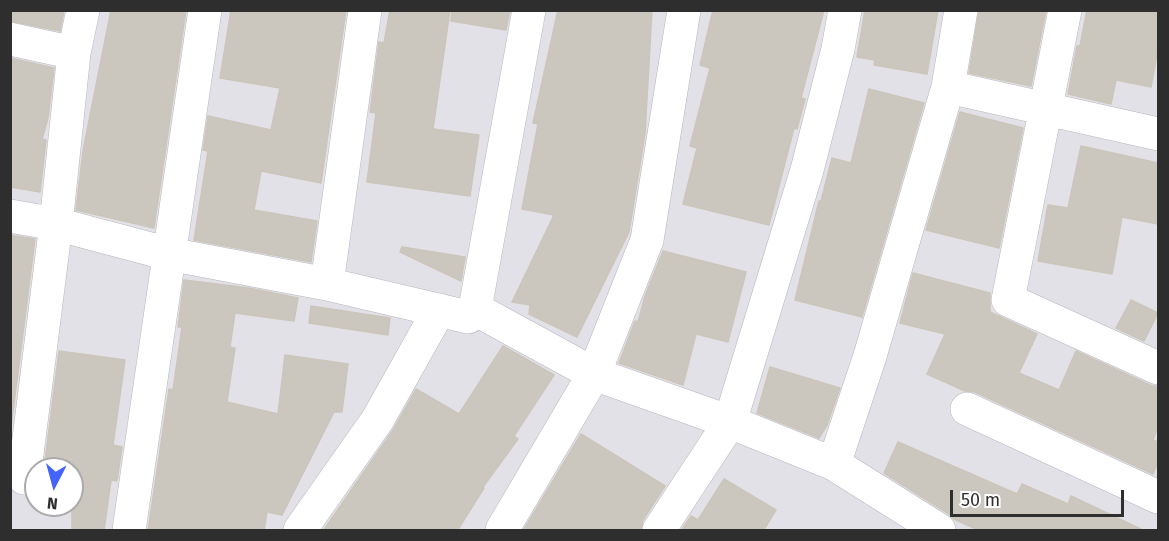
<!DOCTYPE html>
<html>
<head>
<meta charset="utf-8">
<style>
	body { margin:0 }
	#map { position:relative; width:1169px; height:541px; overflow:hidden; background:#efe9e1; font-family:"Fira Sans",sans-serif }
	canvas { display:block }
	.frame { position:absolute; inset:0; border:12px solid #2e2e2e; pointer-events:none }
	.north { position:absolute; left:24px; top:457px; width:60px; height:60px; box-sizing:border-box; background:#fff; border:2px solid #ababab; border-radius:50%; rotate:186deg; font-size:16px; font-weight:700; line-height:24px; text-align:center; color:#2e2e2e }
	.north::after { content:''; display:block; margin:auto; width:21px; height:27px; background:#4264fb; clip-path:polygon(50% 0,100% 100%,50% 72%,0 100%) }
	.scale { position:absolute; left:950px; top:490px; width:174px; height:27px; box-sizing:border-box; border:3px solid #2e2e2e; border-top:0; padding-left:8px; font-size:18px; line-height:21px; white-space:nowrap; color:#2e2e2e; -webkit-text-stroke:4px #fff; paint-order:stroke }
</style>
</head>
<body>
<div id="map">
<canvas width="1169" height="541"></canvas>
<div class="frame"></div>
<div class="north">N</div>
<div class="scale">50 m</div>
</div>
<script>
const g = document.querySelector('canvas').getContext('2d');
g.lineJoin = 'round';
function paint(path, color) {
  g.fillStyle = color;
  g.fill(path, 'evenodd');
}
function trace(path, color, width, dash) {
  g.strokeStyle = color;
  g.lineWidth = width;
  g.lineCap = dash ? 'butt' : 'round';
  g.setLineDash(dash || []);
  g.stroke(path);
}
paint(new Path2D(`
	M 10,11 L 1158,11 L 1158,530 L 11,530 ZM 36,469 L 72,469 L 72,505 L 36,505 Z`), '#e3e1e8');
const building = new Path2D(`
	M 12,10 L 64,10 L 60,31 L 10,21 Z
	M 111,10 L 186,10 L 154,228 L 76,210 L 83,151 Z
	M 231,10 L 346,10 L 321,183 L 261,171 L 254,210 L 317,221 L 311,262 L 194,240 L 208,151 L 203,150 L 208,116 L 271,130 L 280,88 L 220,78 Z
	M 390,10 L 450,10 L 433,129 L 479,135 L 470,196 L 367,182 L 376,113 L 370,112 L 379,42 L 384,43 Z
	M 452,10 L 510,10 L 506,30 L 451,21 Z
	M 558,10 L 652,10 L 645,134 L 629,232 L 577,337 L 529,314 L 530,305 L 512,302 L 554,215 L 522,209 L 538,124 L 533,123 Z
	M 713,10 L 824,10 L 801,98 L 805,99 L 797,129 L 794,128 L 769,225 L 683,204 L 697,148 L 690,146 L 710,68 L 700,65 Z
	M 865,10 L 938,10 L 927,74 L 874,65 L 875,60 L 857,57 Z
	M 979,10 L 1046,10 L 1031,86 L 969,73 Z
	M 1087,10 L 1158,10 L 1158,49 L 1151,87 L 1116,80 L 1111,104 L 1068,94 L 1077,46 L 1080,46 Z
	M 10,58 L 54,68 L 48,118 L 42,139 L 46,140 L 40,192 L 10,187 Z
	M 869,89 L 924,103 L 862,317 L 795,300 L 819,201 L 821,201 L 832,158 L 851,163 Z
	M 960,112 L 1023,128 L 999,248 L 926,230 Z
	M 1081,146 L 1158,163 L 1158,224 L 1122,217 L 1112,274 L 1038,261 L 1048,205 L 1068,208 Z
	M 10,235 L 35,239 L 10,435 Z
	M 402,247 L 465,257 L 461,281 L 400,252 Z
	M 663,251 L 746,272 L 728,342 L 696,334 L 683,385 L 619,363 L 635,321 L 638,322 L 645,296 Z
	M 913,273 L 990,293 L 990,312 L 1037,334 L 1019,373 L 1059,390 L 1076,351 L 1150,385 L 1158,387 L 1158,426 L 1153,440 L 1158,442 L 1158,462 L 1153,474 L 975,392 L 965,391 L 927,374 L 945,334 L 900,323 Z
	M 184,280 L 249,288 L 298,298 L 294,321 L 235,313 L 230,347 L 235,348 L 227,402 L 278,414 L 285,355 L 348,364 L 342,412 L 334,412 L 282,515 L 267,512 L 264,531 L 148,531 L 169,389 L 173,390 L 182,327 L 178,327 Z
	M 1131,300 L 1158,313 L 1144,341 L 1116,328 Z
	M 311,306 L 390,318 L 388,335 L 309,323 Z
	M 503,346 L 554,375 L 514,436 L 518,439 L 483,487 L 484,488 L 457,531 L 323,531 L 393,430 L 416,389 L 459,414 Z
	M 59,351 L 125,360 L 113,445 L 122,447 L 117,481 L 111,480 L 104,531 L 72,531 L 72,469 L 44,469 Z
	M 770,367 L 840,388 L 827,425 L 819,438 L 757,413 Z
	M 581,434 L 665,486 L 643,520 L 641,531 L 523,531 Z
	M 898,442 L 1017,494 L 1022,484 L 1068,504 L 1071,496 L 1145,531 L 980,531 L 954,519 L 949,514 L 884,473 Z
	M 724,479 L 776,510 L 763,531 L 681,531 L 691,516 L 698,520 Z`);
paint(building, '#cbc7bf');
trace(building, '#cbc5ba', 1.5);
const minor = new Path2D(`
	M 1065,10 L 1008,300 L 1158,368
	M 10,39 L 74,53
	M 948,87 L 1158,134
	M 10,216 L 56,224 L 169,254 L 327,284 L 468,317 L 475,309 L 594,374 L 730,422 L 834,464 L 939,530
	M 327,284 L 365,10
	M 475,309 L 529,10
	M 967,409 L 1158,497
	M 834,464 L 870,356 L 948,87 L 961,10
	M 24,478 L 56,224 L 74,53 L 83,10
	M 129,530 L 205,10
	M 300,530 L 378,419 L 439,310
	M 502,530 L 594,374 L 647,240 L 684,10
	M 659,530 L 730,422 L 807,170 L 838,49 L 845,10`);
trace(minor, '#b4b7c1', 34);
trace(minor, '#fff', 33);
</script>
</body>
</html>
